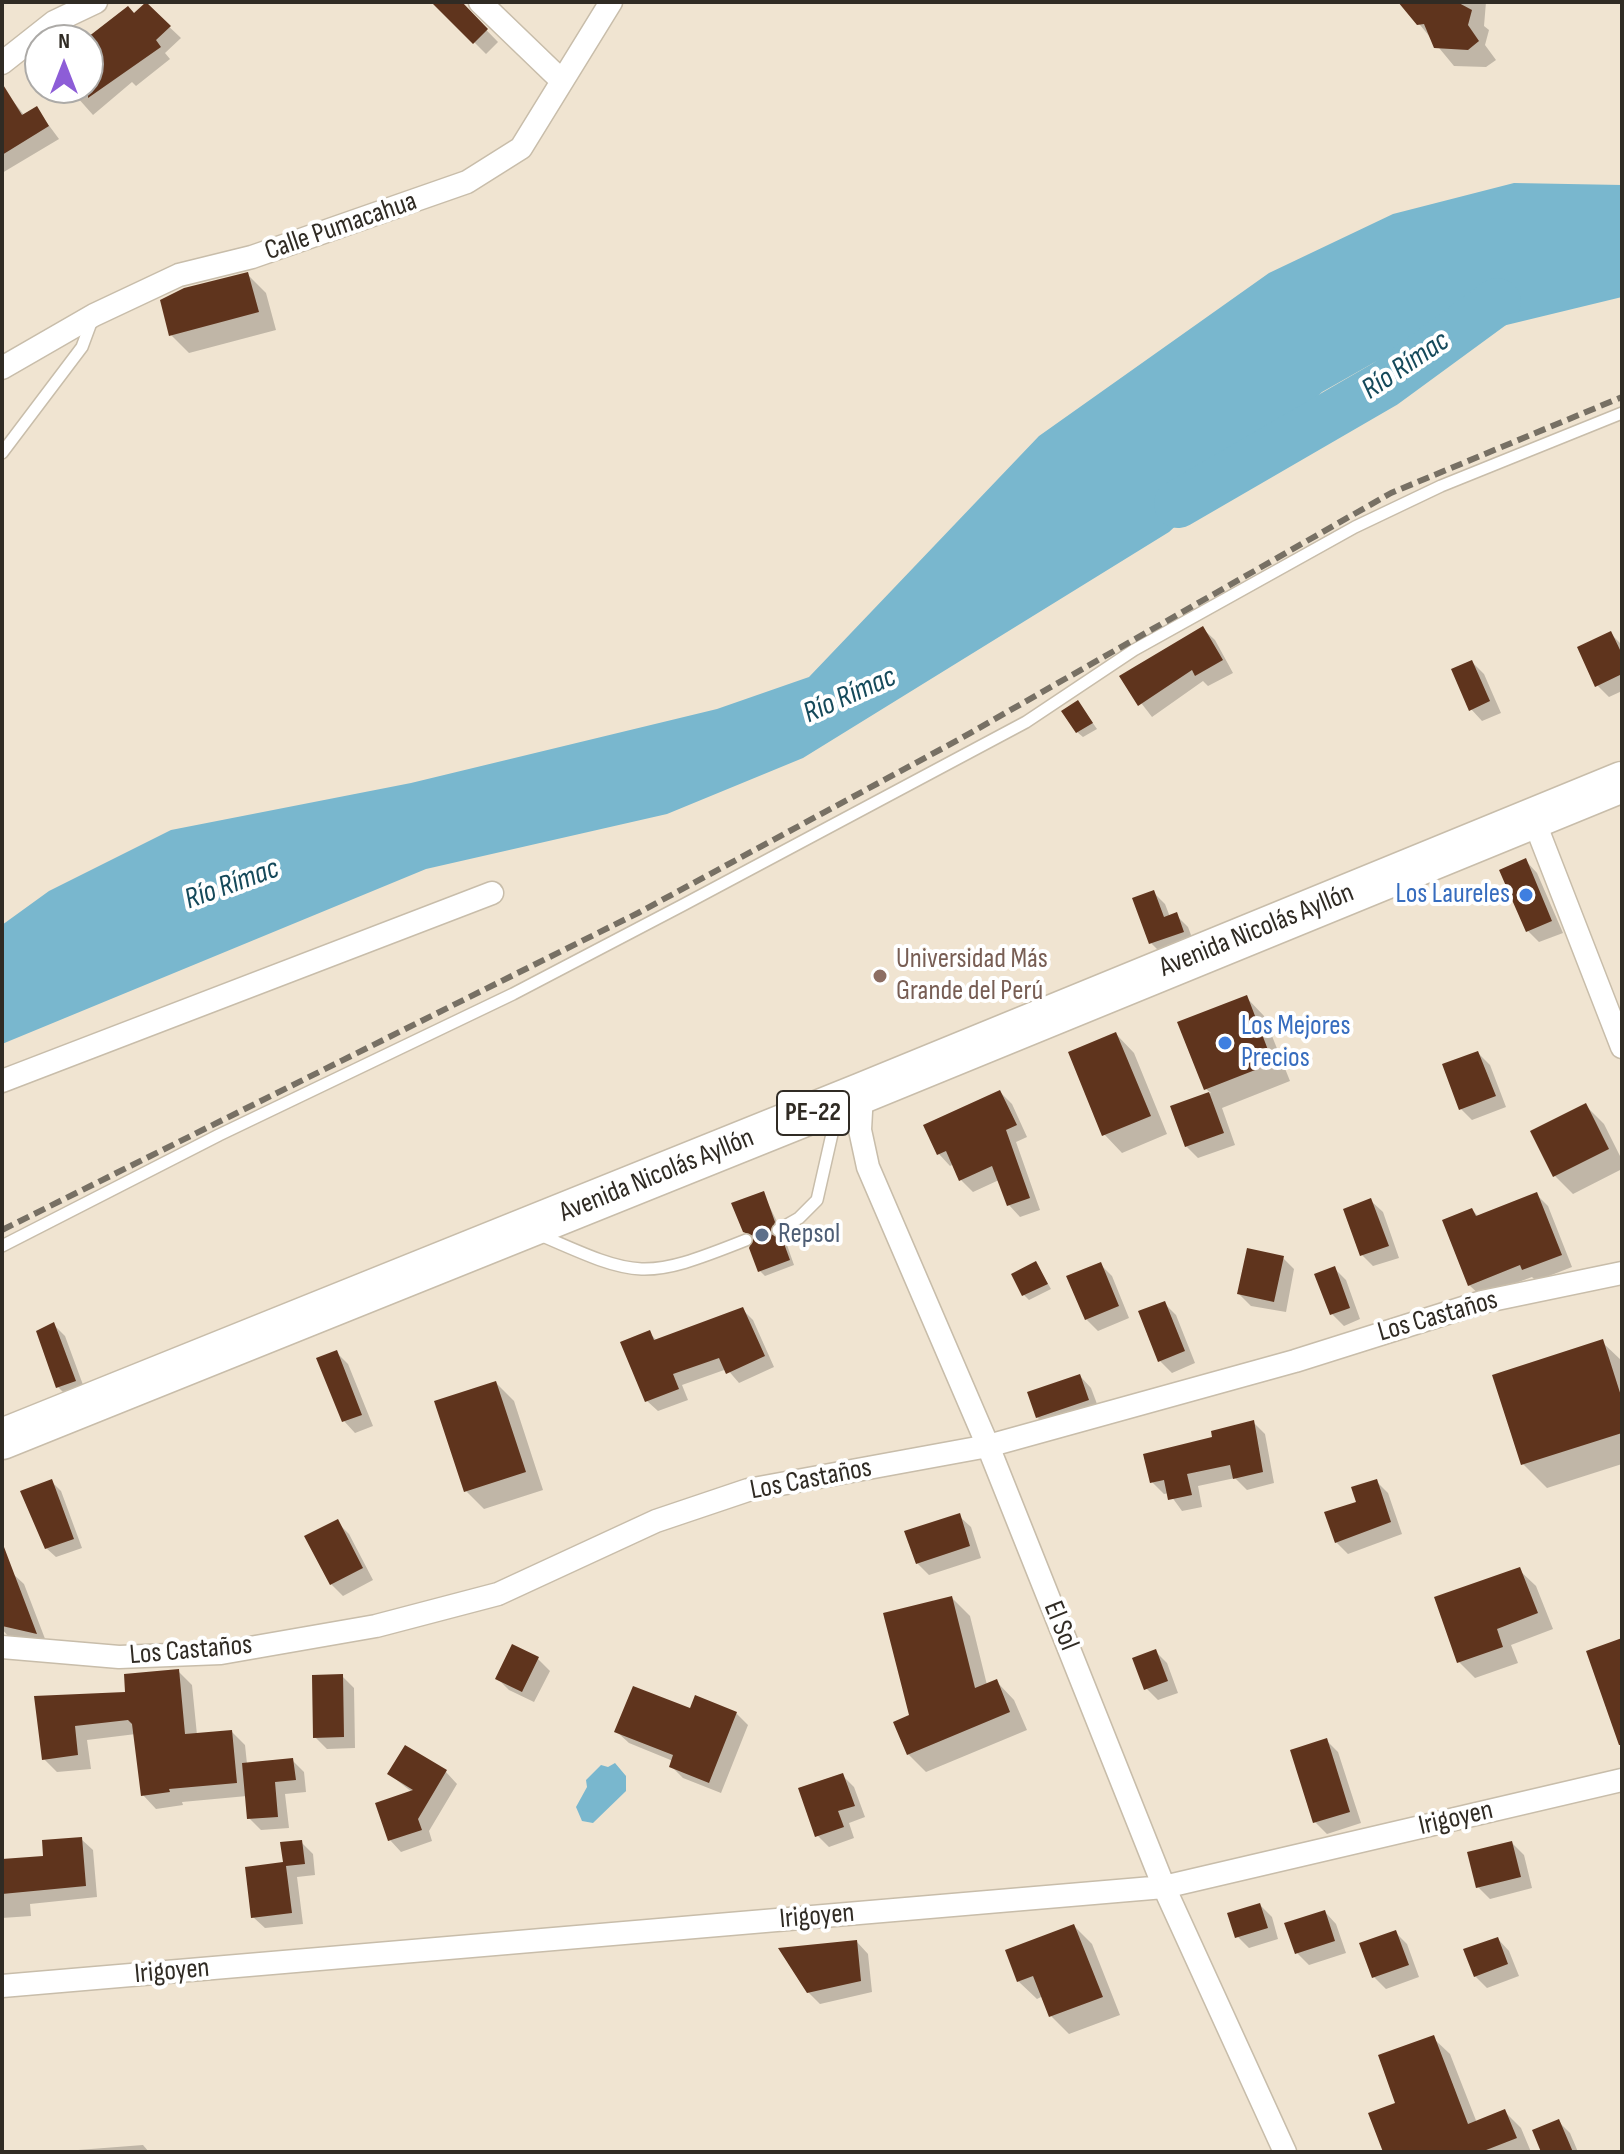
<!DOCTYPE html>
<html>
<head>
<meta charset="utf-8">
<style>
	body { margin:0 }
	#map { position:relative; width:1624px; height:2154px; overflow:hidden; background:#f0e4d1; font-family:"Sofia Sans Condensed",sans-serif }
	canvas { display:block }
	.frame { position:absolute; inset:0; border:4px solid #302b24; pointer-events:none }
	.north { position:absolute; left:24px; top:24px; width:80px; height:80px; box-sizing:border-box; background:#fff; border:2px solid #acaaa7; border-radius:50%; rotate:0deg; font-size:22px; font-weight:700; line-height:32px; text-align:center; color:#302b24 }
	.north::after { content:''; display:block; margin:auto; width:28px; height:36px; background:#8d5dd7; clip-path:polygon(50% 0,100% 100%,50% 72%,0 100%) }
</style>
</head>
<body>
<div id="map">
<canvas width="1624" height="2154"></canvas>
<div class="frame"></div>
<div class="north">N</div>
</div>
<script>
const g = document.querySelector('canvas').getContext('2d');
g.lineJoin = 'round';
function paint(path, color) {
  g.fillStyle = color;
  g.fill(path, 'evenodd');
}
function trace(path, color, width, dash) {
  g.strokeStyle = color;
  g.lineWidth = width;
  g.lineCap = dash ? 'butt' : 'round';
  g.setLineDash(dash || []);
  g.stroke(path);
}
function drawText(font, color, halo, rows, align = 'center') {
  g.font = font + ' "Sofia Sans Condensed",sans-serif';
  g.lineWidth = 8;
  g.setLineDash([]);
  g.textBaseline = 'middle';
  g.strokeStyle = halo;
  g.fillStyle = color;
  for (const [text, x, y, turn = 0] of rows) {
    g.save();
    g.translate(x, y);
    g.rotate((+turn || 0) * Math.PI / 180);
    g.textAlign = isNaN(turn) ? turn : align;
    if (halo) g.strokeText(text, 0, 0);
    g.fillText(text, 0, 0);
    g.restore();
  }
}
paint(new Path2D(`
	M 1514,183 L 1622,185 L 1622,297 L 1391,353 L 1322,392 L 1169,532 L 803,758 L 667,814 L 426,869 L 2,1044 L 2,925 L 49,891 L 171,830 L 411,783 L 717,709 L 809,677 L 1039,436 L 1269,273 L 1393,214 Z
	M 615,1763 L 626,1776 L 626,1791 L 593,1823 L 582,1821 L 576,1807 L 587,1787 L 586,1780 L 601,1765 L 608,1767 Z`), '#79b7ce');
paint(new Path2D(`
	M 444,2 L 459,2 L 498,42 L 486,54 L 439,7 Z
	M 1401,2 L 1486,2 L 1484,26 L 1489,30 L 1485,45 L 1496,60 L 1486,67 L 1454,66 Z
	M 146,5 L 181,38 L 165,53 L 170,59 L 136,86 L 132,82 L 93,115 L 69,88 L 88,88 L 87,40 L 128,8 L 135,16 Z
	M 2,87 L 24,115 L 36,108 L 59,139 L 2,173 Z
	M 248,275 L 266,293 L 276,330 L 189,353 L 171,335 Z
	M 1203,629 L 1215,640 L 1233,673 L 1208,686 L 1203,681 L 1152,717 L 1121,677 Z
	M 1610,633 L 1622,645 L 1622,691 L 1609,697 L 1597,685 Z
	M 1472,662 L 1484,674 L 1501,713 L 1482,721 L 1471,709 Z
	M 1078,702 L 1097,729 L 1083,737 L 1077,732 Z
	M 1526,861 L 1537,873 L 1563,933 L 1539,942 L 1527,930 Z
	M 1153,892 L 1165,904 L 1170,917 L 1176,915 L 1188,927 L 1194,943 L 1163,955 L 1151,943 Z
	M 1246,997 L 1264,1016 L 1290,1081 L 1222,1108 L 1235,1145 L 1198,1158 L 1186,1146 L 1172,1107 L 1211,1093 L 1206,1089 Z
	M 1116,1034 L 1134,1053 L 1167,1134 L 1122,1153 L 1104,1134 Z
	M 1478,1053 L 1490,1065 L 1506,1107 L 1472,1120 L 1460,1108 Z
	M 1000,1092 L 1012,1104 L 1027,1137 L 1016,1142 L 1040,1210 L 1020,1217 L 1009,1205 L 999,1180 L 973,1192 L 961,1180 L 954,1164 L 950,1166 L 939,1154 Z
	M 1586,1106 L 1604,1124 L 1622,1160 L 1622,1169 L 1573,1194 L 1555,1176 Z
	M 763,1193 L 780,1228 L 776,1238 L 787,1245 L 794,1265 L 765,1276 L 760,1271 L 755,1239 L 744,1231 Z
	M 1537,1195 L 1548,1206 L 1572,1267 L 1536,1281 L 1532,1277 L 1481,1296 L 1469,1285 L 1472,1210 L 1479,1217 Z
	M 1371,1201 L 1383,1212 L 1399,1258 L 1373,1266 L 1362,1255 Z
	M 1283,1258 L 1294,1269 L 1286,1312 L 1251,1306 L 1239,1294 Z
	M 1036,1263 L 1051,1289 L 1029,1300 L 1024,1295 Z
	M 1100,1264 L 1112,1276 L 1129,1318 L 1098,1331 L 1086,1319 Z
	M 1334,1268 L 1346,1280 L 1360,1319 L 1344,1326 L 1332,1314 Z
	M 1164,1303 L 1176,1315 L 1195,1363 L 1172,1373 L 1160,1361 Z
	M 742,1309 L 753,1320 L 774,1367 L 739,1383 L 727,1369 L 682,1385 L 688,1400 L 658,1411 L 647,1401 L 649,1332 L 657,1341 Z
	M 54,1325 L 65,1336 L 86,1393 L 70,1399 L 58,1387 Z
	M 1602,1342 L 1622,1361 L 1622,1464 L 1547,1488 L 1523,1464 Z
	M 336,1352 L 348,1364 L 373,1426 L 355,1433 L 344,1421 Z
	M 1080,1376 L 1091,1388 L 1100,1412 L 1049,1429 L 1037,1417 Z
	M 496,1383 L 514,1401 L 543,1490 L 484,1509 L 465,1490 Z
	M 1253,1422 L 1265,1434 L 1274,1483 L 1247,1490 L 1235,1478 L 1198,1486 L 1202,1507 L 1182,1511 L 1169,1493 L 1164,1494 L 1152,1482 L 1215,1439 Z
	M 51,1481 L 61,1491 L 82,1548 L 56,1557 L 46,1548 Z
	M 1376,1481 L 1388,1493 L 1402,1534 L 1348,1554 L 1336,1542 Z
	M 959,1516 L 971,1527 L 981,1558 L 929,1575 L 917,1563 Z
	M 337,1522 L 349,1534 L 373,1580 L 343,1596 L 331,1584 Z
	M 1519,1570 L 1536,1586 L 1553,1629 L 1511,1645 L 1518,1663 L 1475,1678 L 1459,1662 L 1436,1598 Z
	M 12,1573 L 24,1584 L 47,1644 L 7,1635 L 2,1629 L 2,1576 Z
	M 952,1598 L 970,1616 L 987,1685 L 996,1681 L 1014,1700 L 1027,1730 L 926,1772 L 908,1754 L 911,1716 Z
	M 1155,1651 L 1167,1663 L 1178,1693 L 1158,1700 L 1146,1688 Z
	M 538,1659 L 550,1671 L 534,1702 L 509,1690 L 497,1678 Z
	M 178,1671 L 192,1685 L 197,1735 L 232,1732 L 245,1745 L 247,1764 L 292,1760 L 304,1772 L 306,1792 L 285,1794 L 289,1828 L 261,1830 L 249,1818 L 247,1796 L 182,1802 L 183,1805 L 156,1809 L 143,1795 L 136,1734 L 87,1740 L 91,1769 L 57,1772 L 44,1759 L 36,1698 L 128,1694 Z
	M 342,1676 L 354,1688 L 355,1748 L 327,1749 L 315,1737 Z
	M 691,1710 L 736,1713 L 748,1725 L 721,1793 L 683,1778 L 671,1766 L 673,1761 L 629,1743 L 617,1732 Z
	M 1326,1740 L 1338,1752 L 1361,1823 L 1327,1834 L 1315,1822 Z
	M 446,1772 L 457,1784 L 429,1831 L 432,1841 L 401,1852 L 390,1840 L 412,1792 L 389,1774 Z
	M 842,1775 L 854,1787 L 865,1817 L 849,1823 L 854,1838 L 829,1847 L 817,1835 Z
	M 81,1839 L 93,1850 L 97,1897 L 30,1904 L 31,1916 L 2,1918 L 2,1861 L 45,1858 Z
	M 301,1842 L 313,1854 L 315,1875 L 297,1877 L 303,1924 L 265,1928 L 253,1917 Z
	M 1512,1843 L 1524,1855 L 1532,1888 L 1490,1899 L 1478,1887 Z
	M 1260,1905 L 1272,1917 L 1278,1939 L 1249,1948 L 1237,1936 Z
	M 1325,1912 L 1336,1924 L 1346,1953 L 1309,1965 L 1297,1953 L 1287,1924 Z
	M 1074,1926 L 1092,1944 L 1120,2015 L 1069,2034 L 1051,2016 L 1043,1996 L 1037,1999 L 1018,1981 Z
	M 1395,1932 L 1407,1944 L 1419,1977 L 1386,1989 L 1374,1977 Z
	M 1498,1939 L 1509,1951 L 1519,1976 L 1487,1988 L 1475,1976 Z
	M 857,1942 L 868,1954 L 872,1992 L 820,2004 L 808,1992 Z
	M 1433,2038 L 1450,2054 L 1477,2123 L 1505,2112 L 1521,2128 L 1531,2152 L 1384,2152 L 1398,2104 Z
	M 1558,2121 L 1570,2133 L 1578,2152 L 1543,2152 Z
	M 143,2145 L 149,2152 L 65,2152 L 65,2151 Z`), '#0003');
trace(new Path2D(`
	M 1178,504 L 1385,384 L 1497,302`), '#79b7ce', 48);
paint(new Path2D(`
	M 146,2 L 171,26 L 156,40 L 161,47 L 88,98 L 88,37 L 128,6 L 134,13 Z
	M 431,2 L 462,2 L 488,29 L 473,44 Z
	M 1398,2 L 1457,2 L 1472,10 L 1468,25 L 1479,41 L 1468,50 L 1434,48 L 1424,24 L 1417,25 Z
	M 2,83 L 22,115 L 37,106 L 49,126 L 2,155 Z
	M 248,272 L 259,312 L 169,336 L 160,300 L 184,288 Z
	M 1203,626 L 1223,660 L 1195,676 L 1192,670 L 1138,706 L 1119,676 Z
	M 1611,631 L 1622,654 L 1622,674 L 1595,687 L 1577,647 Z
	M 1472,660 L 1490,701 L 1469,711 L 1451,669 Z
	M 1078,700 L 1093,723 L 1076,733 L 1061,711 Z
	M 1526,858 L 1552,921 L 1526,932 L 1499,870 Z
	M 1154,890 L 1164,917 L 1177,912 L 1184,932 L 1149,944 L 1132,898 Z
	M 1247,995 L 1273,1063 L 1204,1090 L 1177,1022 Z
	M 1116,1032 L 1151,1116 L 1102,1136 L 1068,1052 Z
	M 1478,1051 L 1496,1096 L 1459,1110 L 1442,1064 Z
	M 1000,1090 L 1017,1125 L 1006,1130 L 1030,1198 L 1007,1206 L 992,1166 L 959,1181 L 946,1151 L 937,1155 L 923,1125 Z
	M 1209,1092 L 1224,1133 L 1185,1147 L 1170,1106 Z
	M 1586,1103 L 1609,1149 L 1553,1177 L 1530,1131 Z
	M 764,1191 L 775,1222 L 770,1234 L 782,1238 L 790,1260 L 758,1272 L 749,1248 L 754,1236 L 743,1232 L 731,1203 Z
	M 1537,1192 L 1562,1255 L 1522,1270 L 1520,1265 L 1468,1286 L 1442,1220 L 1472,1208 L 1476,1216 Z
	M 1371,1198 L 1389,1246 L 1360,1256 L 1343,1209 Z
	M 1247,1248 L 1284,1256 L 1274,1302 L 1237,1294 Z
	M 1036,1261 L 1048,1284 L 1022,1296 L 1011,1274 Z
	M 1101,1262 L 1119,1306 L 1085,1320 L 1066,1276 Z
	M 1335,1266 L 1350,1308 L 1330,1315 L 1314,1274 Z
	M 1165,1301 L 1185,1351 L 1158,1362 L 1138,1311 Z
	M 743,1307 L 765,1356 L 726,1374 L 719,1358 L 673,1374 L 679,1389 L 645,1402 L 620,1342 L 650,1330 L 654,1340 Z
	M 54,1322 L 76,1381 L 56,1388 L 36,1331 Z
	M 1603,1339 L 1622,1399 L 1622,1433 L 1521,1465 L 1492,1375 Z
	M 337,1350 L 362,1415 L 342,1422 L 316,1358 Z
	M 1080,1374 L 1089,1400 L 1036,1418 L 1027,1392 Z
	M 496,1381 L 526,1472 L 464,1492 L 434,1401 Z
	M 1254,1420 L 1263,1472 L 1233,1479 L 1230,1465 L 1187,1474 L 1192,1495 L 1168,1500 L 1164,1480 L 1150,1483 L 1143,1454 L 1212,1437 L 1211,1431 Z
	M 52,1479 L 74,1539 L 45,1549 L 20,1491 Z
	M 1377,1479 L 1391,1522 L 1335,1543 L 1324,1512 L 1356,1502 L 1351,1487 Z
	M 960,1513 L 970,1546 L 916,1564 L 904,1531 Z
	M 338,1519 L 363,1568 L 330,1585 L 304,1536 Z
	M 2,1547 L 4,1547 L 37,1634 L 2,1626 Z
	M 1520,1567 L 1538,1613 L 1497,1629 L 1503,1647 L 1457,1663 L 1434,1597 Z
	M 952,1596 L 975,1688 L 997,1679 L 1010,1712 L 907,1755 L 893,1722 L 909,1715 L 883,1613 Z
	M 1622,1638 L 1622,1745 L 1619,1745 L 1586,1651 Z
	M 512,1644 L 539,1657 L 522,1692 L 495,1679 Z
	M 1156,1649 L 1168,1681 L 1144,1690 L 1132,1658 Z
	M 179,1669 L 185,1734 L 232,1730 L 237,1783 L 169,1789 L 170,1792 L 141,1796 L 132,1724 L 128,1720 L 75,1726 L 78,1755 L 42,1760 L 34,1696 L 125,1692 L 124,1674 Z
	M 343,1674 L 344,1737 L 313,1738 L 312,1675 Z
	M 633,1686 L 690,1708 L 695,1695 L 737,1712 L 709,1783 L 669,1767 L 673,1755 L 614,1732 Z
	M 1327,1738 L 1350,1812 L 1313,1823 L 1290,1750 Z
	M 405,1745 L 447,1770 L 418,1819 L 422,1830 L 388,1841 L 375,1803 L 413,1790 L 387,1774 Z
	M 293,1758 L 296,1780 L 275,1782 L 278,1817 L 247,1819 L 242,1763 Z
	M 843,1773 L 855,1806 L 838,1811 L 844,1827 L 815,1837 L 798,1788 Z
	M 82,1837 L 86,1886 L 2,1894 L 2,1859 L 43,1856 L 42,1840 Z
	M 302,1840 L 305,1864 L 286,1866 L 292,1913 L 251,1918 L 245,1867 L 283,1862 L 280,1842 Z
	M 1512,1841 L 1521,1877 L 1476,1888 L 1467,1852 Z
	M 1260,1903 L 1268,1928 L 1235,1938 L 1227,1913 Z
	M 1325,1910 L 1335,1941 L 1295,1954 L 1284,1923 Z
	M 1074,1924 L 1103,1997 L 1049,2017 L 1033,1976 L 1017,1982 L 1005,1950 Z
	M 1396,1930 L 1409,1965 L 1372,1978 L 1359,1943 Z
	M 1498,1937 L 1508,1964 L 1474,1977 L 1463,1949 Z
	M 857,1940 L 861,1981 L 807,1993 L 778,1948 Z
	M 1434,2035 L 1468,2124 L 1505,2109 L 1517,2138 L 1481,2152 L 1383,2152 L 1368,2113 L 1395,2103 L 1378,2055 Z
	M 1559,2119 L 1573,2152 L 1541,2152 L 1532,2130 Z`), '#5f341d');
const lane = new Path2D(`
	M 2,453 L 82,347 L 92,320
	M 778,1230 L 799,1218 L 817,1200 L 837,1112
	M 538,1234 C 638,1278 643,1281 746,1240
	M 2,1246 L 219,1135 L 513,994 L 683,905 L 1026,722 L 1134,650 L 1355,527 L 1441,486 L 1622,413`);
const street = new Path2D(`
	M 480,2 L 562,81
	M 2,63 L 54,22 L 96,2
	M 2,368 L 94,315 L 179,275 L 252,257 L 467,182 L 521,148 L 611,2
	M 1533,818 L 1622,1047
	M 2,1081 L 492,893
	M 862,1093 L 860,1130 L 868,1167 L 988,1446 L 1164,1887 L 1285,2152
	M 2,1647 L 119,1657 L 221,1653 L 376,1626 L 498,1594 L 656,1521 L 748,1490 L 988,1446 L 1295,1361 L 1482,1302 L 1622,1273
	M 2,1986 L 1164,1887 L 1622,1780`);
const highway = new Path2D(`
	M 2,1439 L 862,1093 L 1622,782`);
trace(lane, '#c8bdaa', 14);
trace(street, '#c8bdaa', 25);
trace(highway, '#c8bdaa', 43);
trace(lane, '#fff', 11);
trace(street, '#fff', 22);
trace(highway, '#fff', 40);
trace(new Path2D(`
	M 2,1230 L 638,913 L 958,740 L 1391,493 L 1622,397`), '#777064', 6, [12, 6]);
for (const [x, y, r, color] of [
	[1526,895,8,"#3f7fe0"],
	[880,976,8,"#8d6e63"],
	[1225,1043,8,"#3f7fe0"],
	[762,1235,8,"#5c6f8a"]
]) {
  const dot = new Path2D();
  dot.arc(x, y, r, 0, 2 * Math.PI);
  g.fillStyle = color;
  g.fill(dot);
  trace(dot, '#fff', 3);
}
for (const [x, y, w] of [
	[813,1113,72]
]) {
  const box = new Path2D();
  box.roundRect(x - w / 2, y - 22, w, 44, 6);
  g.fillStyle = '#fff';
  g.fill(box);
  trace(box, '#302b24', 2);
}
drawText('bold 26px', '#302b24', null, [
	["PE-22",813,1113]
]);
drawText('28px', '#302b24', '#fff', [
	["Calle Pumacahua",341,227,-19],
	["Avenida Nicolás Ayllón",1257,931,-22],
	["Avenida Nicolás Ayllón",657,1176,-22],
	["Los Castaños",1438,1317,-16],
	["Los Castaños",811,1480,-11],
	["El Sol",1060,1626,68],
	["Los Castaños",191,1651,-5],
	["Irigoyen",1456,1819,-13],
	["Irigoyen",817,1917,-5],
	["Irigoyen",172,1972,-5]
]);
drawText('28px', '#366cbe', '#fff', [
	["Los Laureles",1510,895],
	["Los Mejores",1241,1027,"left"],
	["Precios",1241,1059,"left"]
], 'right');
drawText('28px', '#785e54', '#fff', [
	["Universidad Más",896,960],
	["Grande del Perú",896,992]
], 'left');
drawText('28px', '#4e5e75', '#fff', [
	["Repsol",778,1235]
], 'left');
drawText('italic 30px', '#15495a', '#fff', [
	["Río Rímac",1406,366,-34],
	["Río Rímac",850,696,-24],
	["Río Rímac",232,885,-20]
]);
</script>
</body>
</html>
